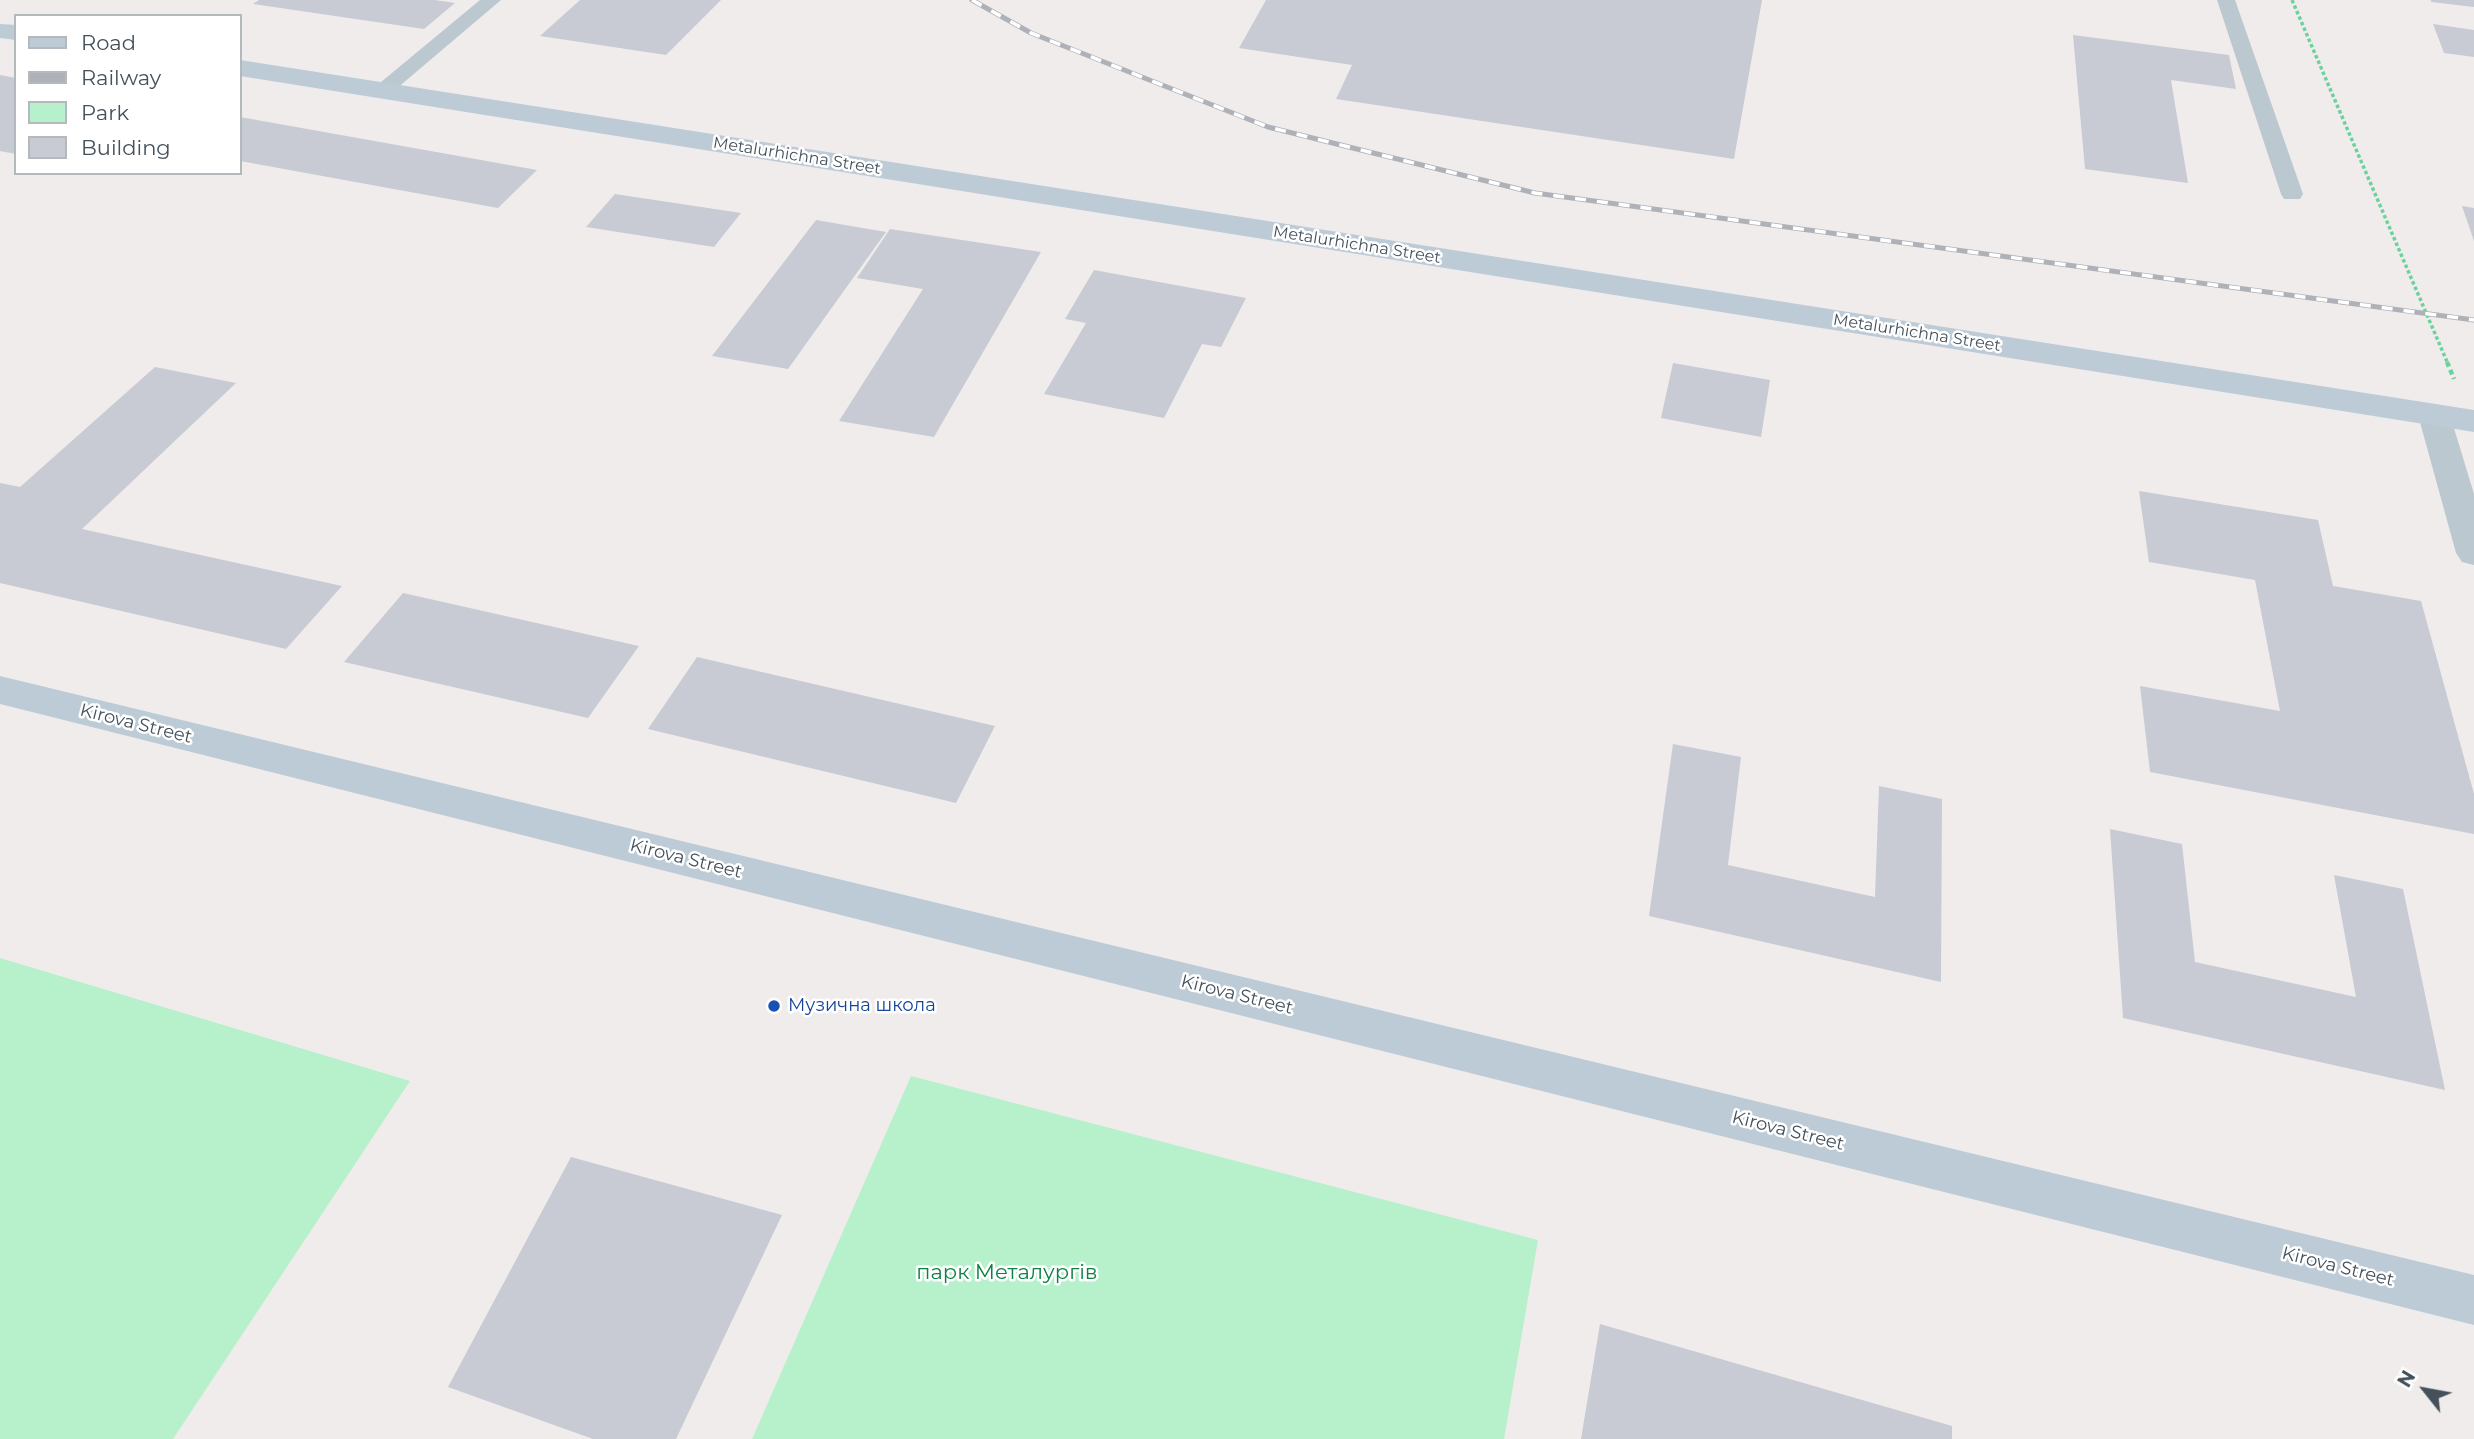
<!DOCTYPE html>
<html>
<head>
<meta charset="utf-8">
<style>
	body { margin:0 }
	#map { position:relative; width:2474px; height:1439px; overflow:hidden; background:#f0ecec; font-family:Montserrat,sans-serif }
	canvas { display:block }
	.legend { position:absolute; left:14px; top:14px; width:228px; height:161px; box-sizing:border-box; background:#fff; border:2px solid #b4b9bd; margin:0; padding:9px 12px; list-style:none; font-size:21px; color:#44515b }
	.legend li { display:flex; align-items:center; gap:14px; height:35px }
	.legend b { width:35px; border:2px solid #b4b9bd }
	.north { position:absolute; left:2390px; top:1355px; width:70px; height:70px; -webkit-text-stroke:5px #fff; paint-order:stroke; rotate:301deg; font-size:19px; font-weight:700; line-height:28px; text-align:center; color:#44515b }
	.north::after { content:''; display:block; margin:auto; width:24px; height:32px; background:#44515b; clip-path:polygon(50% 0,100% 100%,50% 72%,0 100%) }
</style>
</head>
<body>
<div id="map">
<canvas width="2474" height="1439"></canvas>
<ul class="legend">
<li><b style="height:9px;background:#bdcbd7"></b>Road</li>
<li><b style="height:9px;background:#aeb2b8"></b>Railway</li>
<li><b style="height:19px;background:#b6f1cb"></b>Park</li>
<li><b style="height:19px;background:#c8cbd3"></b>Building</li>
</ul>
<div class="north">N</div>
</div>
<script>
const g = document.querySelector('canvas').getContext('2d');
g.lineJoin = 'round';
function paint(path, color) {
  g.fillStyle = color;
  g.fill(path, 'evenodd');
}
function trace(path, color, width, dash) {
  g.strokeStyle = color;
  g.lineWidth = width;
  g.lineCap = dash ? 'butt' : 'round';
  g.setLineDash(dash || []);
  g.stroke(path);
}
function drawText(font, color, halo, rows, align = 'center') {
  g.font = font + ' Montserrat,sans-serif';
  g.lineWidth = 5;
  g.setLineDash([]);
  g.textBaseline = 'middle';
  g.strokeStyle = halo;
  g.fillStyle = color;
  for (const [text, x, y, turn = 0] of rows) {
    g.save();
    g.translate(x, y);
    g.rotate((+turn || 0) * Math.PI / 180);
    g.textAlign = isNaN(turn) ? turn : align;
    if (halo) g.strokeText(text, 0, 0);
    g.fillText(text, 0, 0);
    g.restore();
  }
}
paint(new Path2D(`
	M 0,958 L 410,1081 L 173,1439 L 0,1439 Z
	M 911,1076 L 1538,1240 L 1504,1439 L 752,1439 Z`), '#b6f1cb');
paint(new Path2D(`
	M 259,0 L 435,0 L 455,3 L 424,29 L 253,4 Z
	M 580,0 L 721,0 L 666,55 L 540,36 Z
	M 1266,0 L 1762,0 L 1734,159 L 1336,99 L 1352,65 L 1239,48 Z
	M 2431,0 L 2474,0 L 2474,7 L 2431,2 Z
	M 2433,24 L 2474,30 L 2474,57 L 2444,53 Z
	M 2073,35 L 2229,55 L 2236,89 L 2171,80 L 2188,183 L 2085,169 Z
	M 0,75 L 16,78 L 16,154 L 0,151 Z
	M 240,117 L 537,170 L 498,208 L 240,161 Z
	M 615,194 L 741,213 L 714,247 L 586,227 Z
	M 2462,206 L 2474,208 L 2474,241 Z
	M 816,220 L 886,232 L 788,369 L 712,356 Z
	M 890,229 L 1041,252 L 934,437 L 839,421 L 923,289 L 857,278 Z
	M 1094,270 L 1246,298 L 1221,347 L 1202,344 L 1164,418 L 1044,394 L 1086,323 L 1065,319 Z
	M 1673,363 L 1770,380 L 1761,437 L 1661,418 Z
	M 155,367 L 236,383 L 82,529 L 342,586 L 286,649 L 0,583 L 0,483 L 20,487 Z
	M 2139,491 L 2318,520 L 2333,586 L 2421,601 L 2474,794 L 2474,834 L 2150,772 L 2140,686 L 2280,711 L 2255,580 L 2149,562 Z
	M 403,593 L 639,646 L 588,718 L 344,662 Z
	M 697,657 L 995,726 L 956,803 L 648,729 Z
	M 1673,744 L 1741,757 L 1728,865 L 1875,897 L 1879,786 L 1942,799 L 1941,982 L 1649,916 Z
	M 2110,829 L 2182,844 L 2195,962 L 2356,997 L 2334,875 L 2403,889 L 2445,1090 L 2123,1018 Z
	M 571,1157 L 782,1215 L 676,1439 L 593,1439 L 448,1387 Z
	M 1600,1324 L 1952,1426 L 1952,1439 L 1581,1439 Z`), '#c8cbd3');
trace(new Path2D(`
	M 2292,0 L 2448,364`), '#6cd29c', 3.5, [3.5, 2.5]);
trace(new Path2D(`
	M 2447,362 L 2454,379`), '#6cd29c', 4.5, [5, 3.5]);
paint(new Path2D(`
	M 480,0 L 501,0 L 389,95 L 375,95 L 372,91 L 375,87 Z
	M 2217,0 L 2235,0 L 2303,194 L 2300,199 L 2284,199 L 2281,194 Z`), '#bcc8d0');
paint(new Path2D(`
	M 2434,404 L 2445,408 L 2450,415 L 2474,494 L 2474,565 L 2462,562 L 2456,553 L 2418,415 L 2423,408 Z`), '#bcc8d0');
paint(new Path2D(`
	M 0,24 L 16,25 L 16,40 L 0,38 Z
	M 240,60 L 2474,410 L 2474,432 L 240,76 Z
	M 0,676 L 2474,1275 L 2474,1325 L 0,704 Z`), '#bdcbd7');
const rail = new Path2D(`
	M 972,0 L 1031,33 L 1268,127 L 1535,193 L 2474,320`);
trace(rail, '#aeb2b8', 5);
trace(rail, '#fff', 3.5, [11]);
for (const [x, y, r, color] of [
	[774,1006,7,"#1a4fb4"]
]) {
  const dot = new Path2D();
  dot.arc(x, y, r, 0, 2 * Math.PI);
  g.fillStyle = color;
  g.fill(dot);
  trace(dot, '#fff', 2.5);
}
drawText('16px', '#44515b', '#fff', [
	["Metalurhichna Street",797,156,9],
	["Metalurhichna Street",1357,245,9],
	["Metalurhichna Street",1917,333,9]
]);
drawText('18px', '#44515b', '#fff', [
	["Kirova Street",136,724,14],
	["Kirova Street",686,859,14],
	["Kirova Street",1237,995,14],
	["Kirova Street",1788,1131,14],
	["Kirova Street",2338,1267,14]
]);
drawText('18px', '#164399', '#fff', [
	["Музична школа",788,1006]
], 'left');
drawText('21px', '#108144', '#fff', [
	["парк Металургів",1007,1273]
]);
</script>
</body>
</html>
